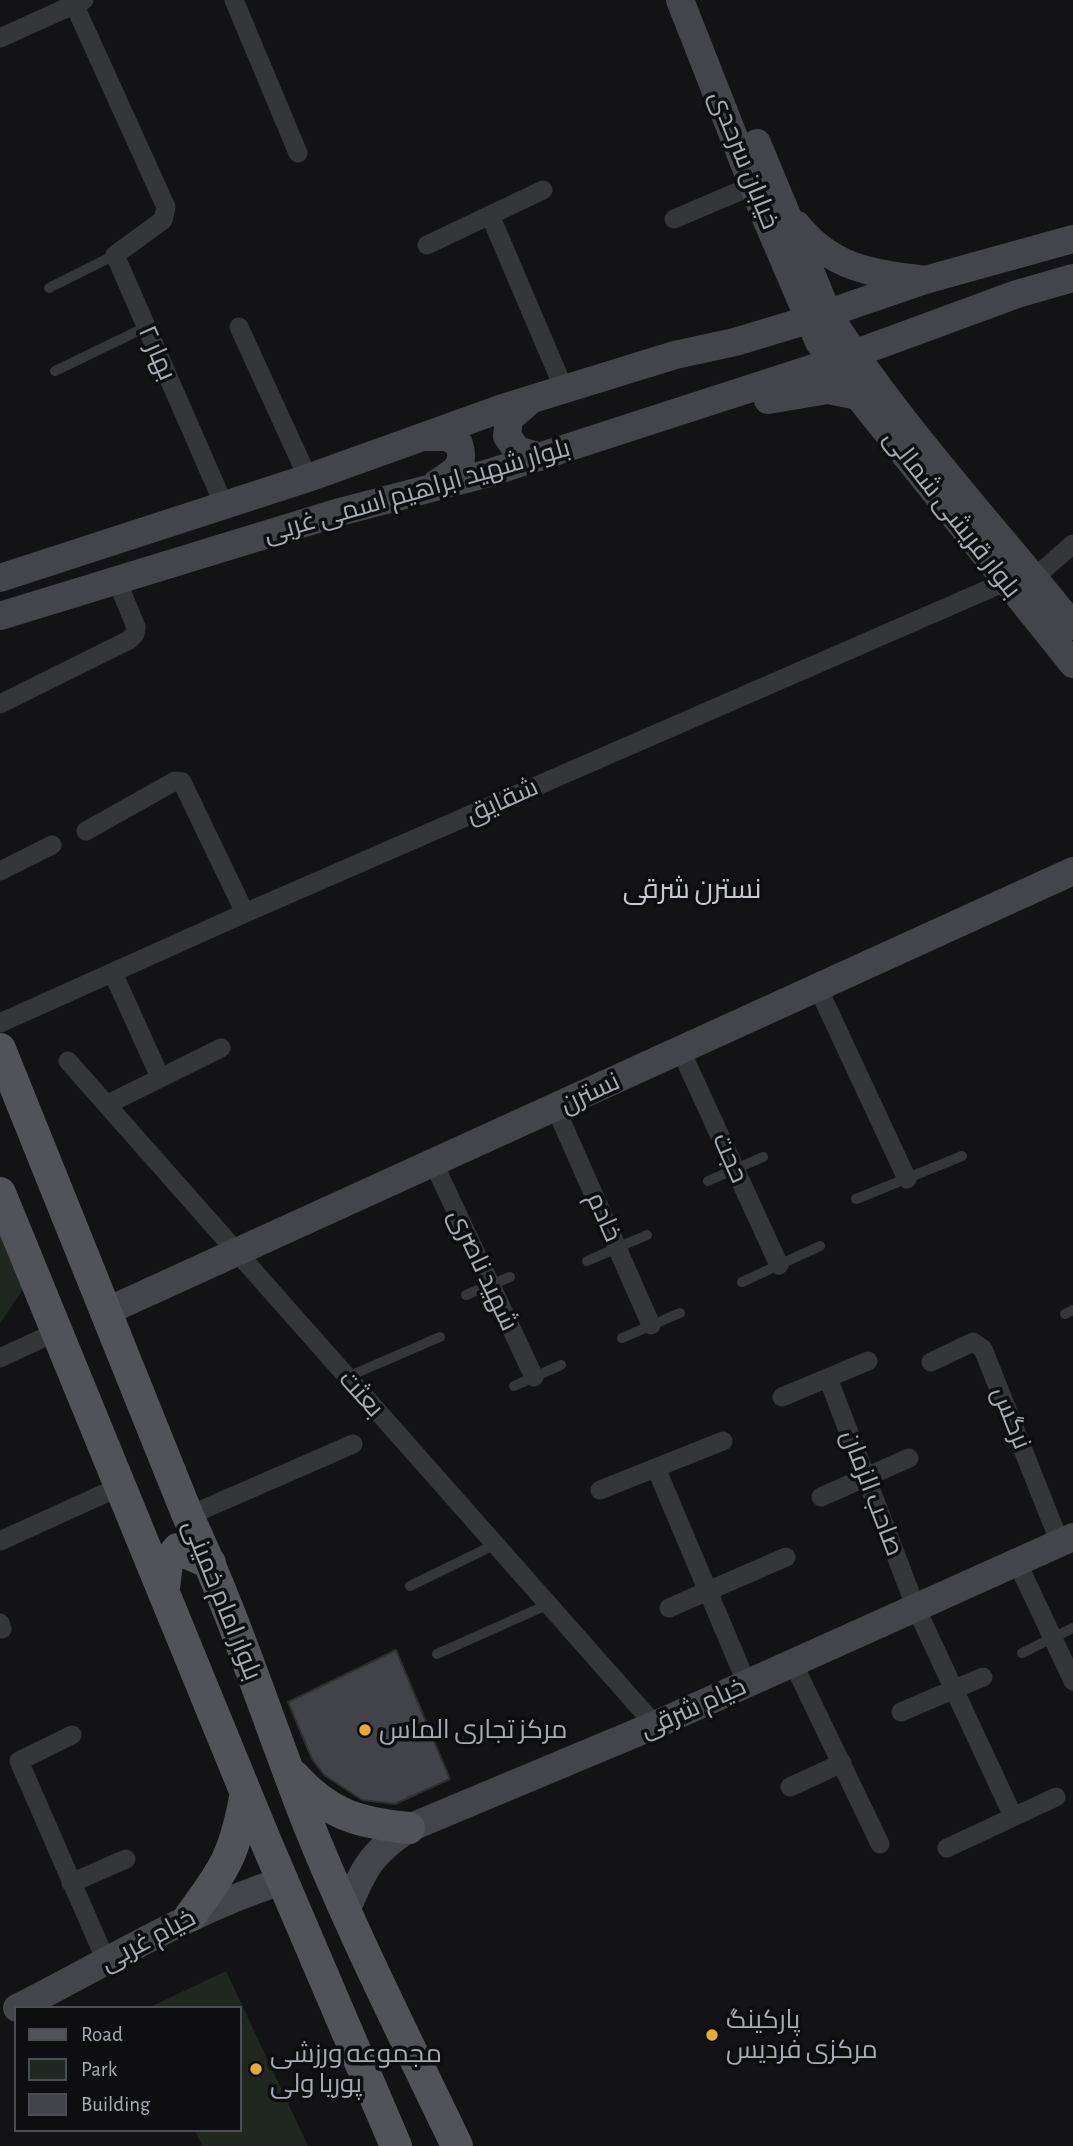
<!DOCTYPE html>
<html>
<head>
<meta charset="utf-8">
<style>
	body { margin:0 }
	#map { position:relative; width:1073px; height:2146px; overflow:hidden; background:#131315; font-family:"Alegreya Sans",sans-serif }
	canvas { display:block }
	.legend { position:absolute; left:14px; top:2006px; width:228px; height:126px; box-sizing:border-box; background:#0e0e10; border:2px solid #4b4d52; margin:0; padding:9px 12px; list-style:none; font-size:21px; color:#a6abb4 }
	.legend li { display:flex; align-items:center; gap:14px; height:35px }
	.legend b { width:35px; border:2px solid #4b4d52 }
</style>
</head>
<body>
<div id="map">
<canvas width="1073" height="2146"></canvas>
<ul class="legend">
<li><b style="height:9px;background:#515358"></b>Road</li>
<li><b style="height:19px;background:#202721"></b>Park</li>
<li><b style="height:19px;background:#424348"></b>Building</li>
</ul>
</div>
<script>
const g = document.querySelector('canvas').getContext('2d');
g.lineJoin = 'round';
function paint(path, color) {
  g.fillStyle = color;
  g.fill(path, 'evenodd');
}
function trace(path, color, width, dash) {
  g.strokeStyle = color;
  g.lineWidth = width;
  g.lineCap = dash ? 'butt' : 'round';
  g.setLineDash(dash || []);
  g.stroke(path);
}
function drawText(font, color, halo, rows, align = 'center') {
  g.font = font + ' "Alegreya Sans",Cairo,sans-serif';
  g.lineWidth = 7;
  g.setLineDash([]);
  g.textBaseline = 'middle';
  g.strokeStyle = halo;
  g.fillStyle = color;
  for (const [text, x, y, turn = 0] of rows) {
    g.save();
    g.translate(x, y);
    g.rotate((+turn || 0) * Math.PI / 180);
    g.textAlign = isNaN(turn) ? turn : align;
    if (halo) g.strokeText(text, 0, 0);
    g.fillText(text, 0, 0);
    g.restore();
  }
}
paint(new Path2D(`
	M 0,1232 L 24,1288 L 0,1323 Z
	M 226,1971 L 308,2146 L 202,2146 L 195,2130 L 240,2130 L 240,2008 L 148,2008 Z`), '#202721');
const building = new Path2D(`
	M 396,1650 L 450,1779 L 395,1804 L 362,1800 L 324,1775 L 312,1759 L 288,1702 Z`);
paint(building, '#424348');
trace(building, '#2e2e31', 2);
trace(new Path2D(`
	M 49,288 L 115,255
	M 55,371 L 146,327
	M 708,1181 L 763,1157
	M 856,1199 L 962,1156
	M 587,1261 L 647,1235
	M 742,1282 L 820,1246
	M 466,1295 L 510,1277
	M 1065,1314 L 1073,1310
	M 622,1338 L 680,1313
	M 347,1377 L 440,1337
	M 514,1386 L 561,1365
	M 410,1586 L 496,1544
	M 1022,1653 L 1073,1628
	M 437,1654 L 549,1604`), '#35363a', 10);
trace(new Path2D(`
	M 234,0 L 298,153
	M 74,4 L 166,207 L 163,220 L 115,255 L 224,505
	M 0,38 L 84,0
	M 490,215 L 565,391
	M 674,219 L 754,185
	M 427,245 L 543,190
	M 239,327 L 308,478
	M 1034,578 L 1073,544
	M 0,704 L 129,640 L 135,634 L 136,627 L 117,581
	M 86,831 L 175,781 L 182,782 L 245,913
	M 0,871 L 52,845
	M 113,973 L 160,1077
	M 818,988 L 907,1179
	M 0,1023 L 245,913 L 1005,582
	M 681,1051 L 779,1265
	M 68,1061 L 655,1725
	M 108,1104 L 221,1048
	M 556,1109 L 651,1325
	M 433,1162 L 534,1377
	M 0,1358 L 58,1331
	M 931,1362 L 973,1342 L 983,1349 L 1060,1543
	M 828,1378 L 916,1608 L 1013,1816
	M 782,1397 L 868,1361
	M 656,1468 L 747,1684
	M 600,1490 L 723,1441
	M 821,1497 L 909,1458
	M 188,1516 L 353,1444
	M 0,1541 L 121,1486
	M 1017,1562 L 1073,1681
	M 669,1608 L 786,1557
	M 0,1623 L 2,1629
	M 793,1663 L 880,1844
	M 901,1712 L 983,1677
	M 72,1735 L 19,1761 L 107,1963
	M 790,1787 L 842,1763
	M 947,1848 L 1056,1797
	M 71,1883 L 126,1859`), '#35363a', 19);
trace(new Path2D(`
	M 680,0 L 765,216 L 819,342 L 858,396 L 1073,664
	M 757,143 L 828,314 C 899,425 990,523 1073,626
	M 797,225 C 831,267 869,273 919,279
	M 531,400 L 509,419 L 507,436 L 517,450 L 540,457
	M 768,400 L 828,390 L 858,396
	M 424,437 L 447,437 L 459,444 C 466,466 455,471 437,483
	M 0,578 L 308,478 L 503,408 L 675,355 L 735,342 L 808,320 L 925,280 L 1073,239
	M 0,616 L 340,512 L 489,473 L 832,362 L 1017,294 L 1073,278
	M 105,1312 L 1073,871
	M 346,1911 C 364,1868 370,1854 409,1828 L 655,1725 L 1073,1537
	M 17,2008 C 105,1964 188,1911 282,1881`), '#43454a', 28);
trace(new Path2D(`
	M 0,1049 L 188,1516 C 235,1616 268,1721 308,1823 C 352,1933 406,2039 457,2146
	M 0,1193 L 266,1842 L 396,2146
	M 164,1588 L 167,1563 L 178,1549 L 210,1563
	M 294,1776 C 329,1815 359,1823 409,1828
	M 190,1916 C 226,1868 235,1853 246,1793`), '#515358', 32);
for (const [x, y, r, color] of [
	[365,1730,7,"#e4aa3c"],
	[712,2035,7,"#e4aa3c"],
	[256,2069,7,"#e4aa3c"]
]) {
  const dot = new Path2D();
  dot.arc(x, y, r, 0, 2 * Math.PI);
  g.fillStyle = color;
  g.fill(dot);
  trace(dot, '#0e0e10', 2.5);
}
drawText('26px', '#a6abb4', '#0e0e10', [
	["خیابان سرحدی",744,160,68],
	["بهار ۲",157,353,66],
	["بلوار شهید ابراهیم اسمی غربی",417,491,-16],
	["بلوار قریشی شمالی",952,514,52],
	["شقایق",502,801,-24],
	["نسترن",590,1093,-25],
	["حجت",730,1158,66],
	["خادم",604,1217,66],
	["شهید ناصری",483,1270,65],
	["بعثت",361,1394,48],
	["نرگس",1011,1418,68],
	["صاحب الزمان",872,1493,69],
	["بلوار امام خمینی",222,1600,68],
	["خیام شرقی",693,1708,-24],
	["خیام غربی",148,1940,-28]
]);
drawText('26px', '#a6abb4', '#0e0e10', [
	["مرکز تجاری الماس",379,1730],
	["پارکینگ",726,2020],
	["مرکزی فردیس",726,2050],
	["مجموعه ورزشی",270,2054],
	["پوریا ولی",270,2084]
], 'left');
drawText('28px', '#c7c9d1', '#0e0e10', [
	["نسترن شرقی",692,890]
]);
</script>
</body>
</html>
